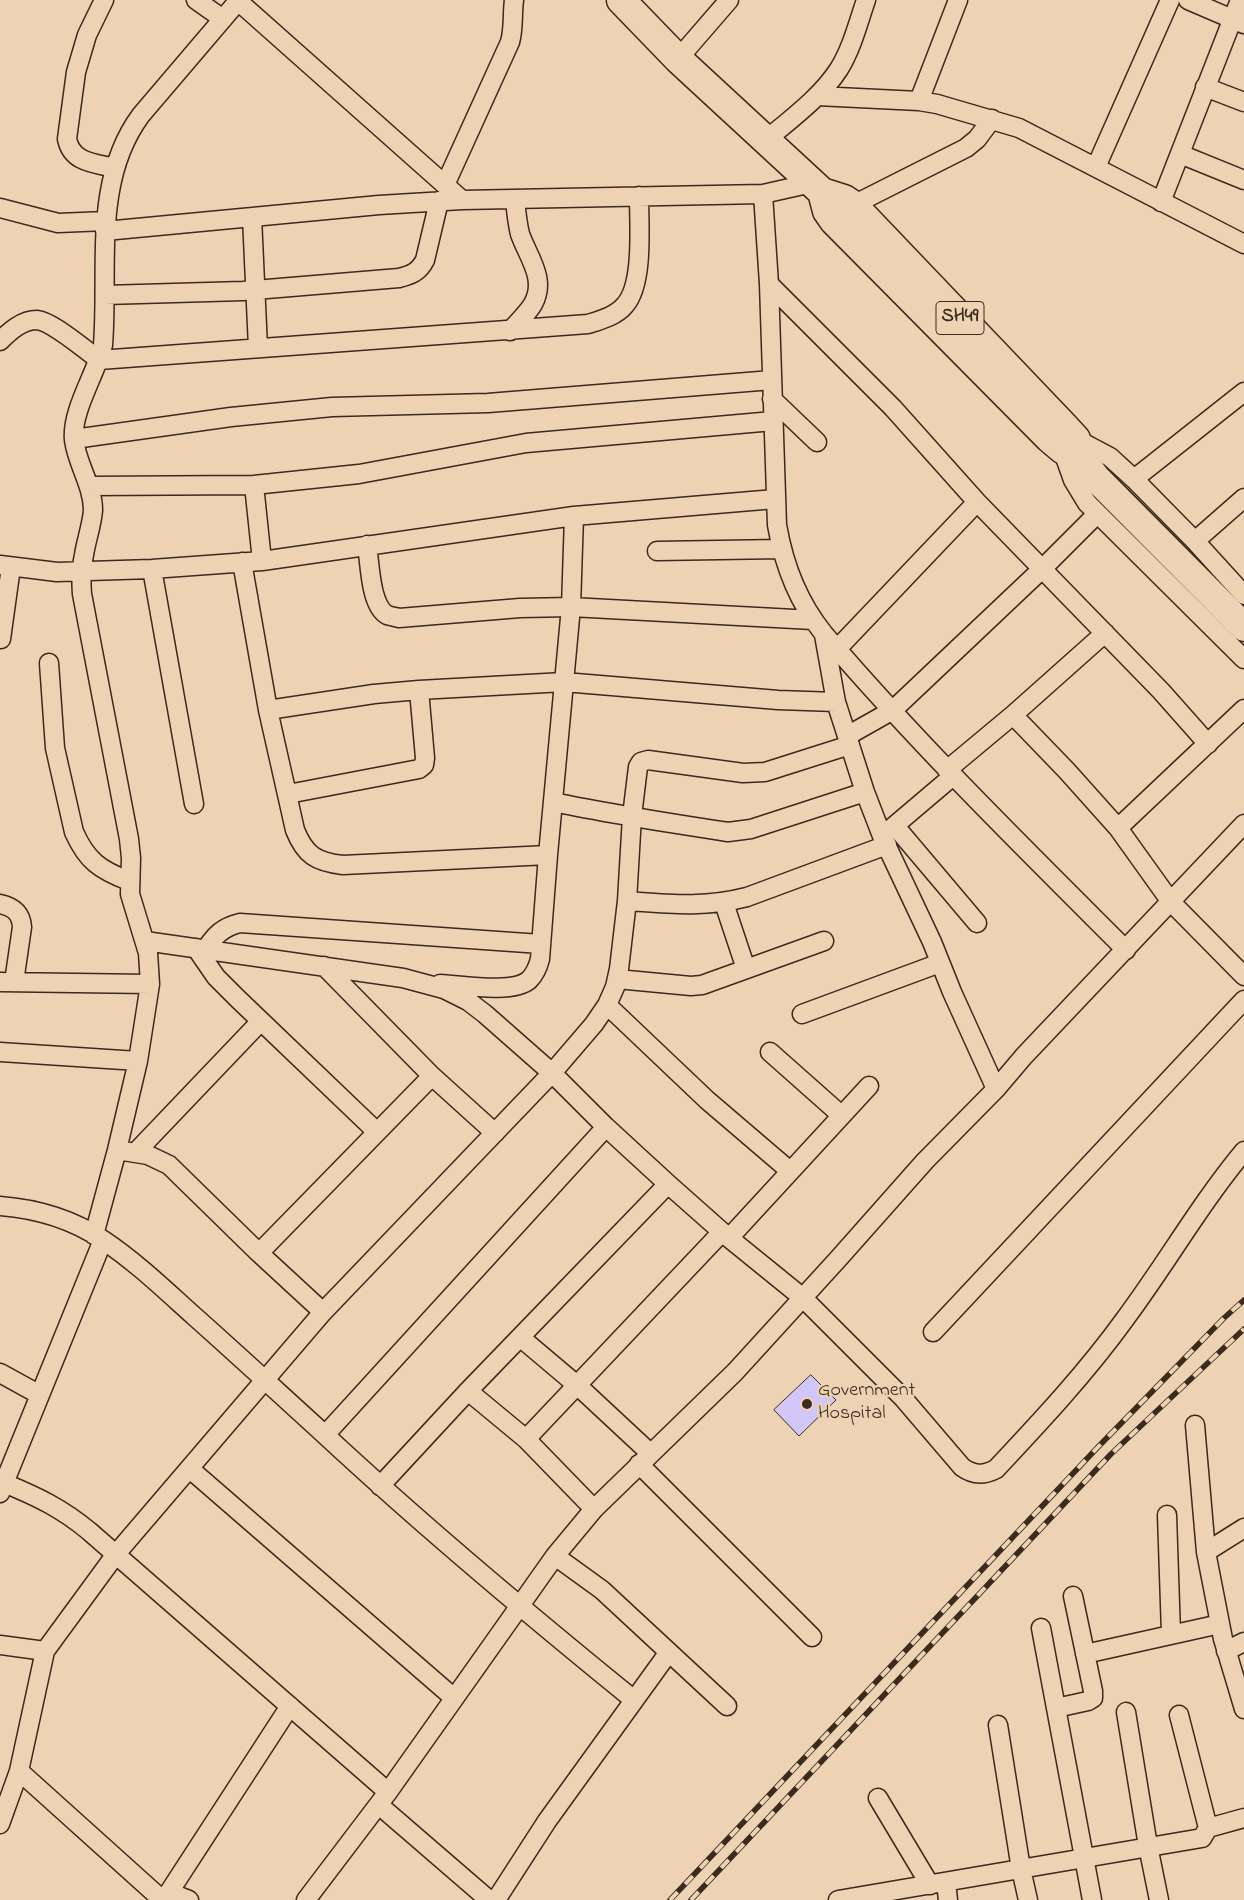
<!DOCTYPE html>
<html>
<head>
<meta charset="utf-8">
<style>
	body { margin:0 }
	canvas { display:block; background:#edd2b4 }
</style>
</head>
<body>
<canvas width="1244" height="1900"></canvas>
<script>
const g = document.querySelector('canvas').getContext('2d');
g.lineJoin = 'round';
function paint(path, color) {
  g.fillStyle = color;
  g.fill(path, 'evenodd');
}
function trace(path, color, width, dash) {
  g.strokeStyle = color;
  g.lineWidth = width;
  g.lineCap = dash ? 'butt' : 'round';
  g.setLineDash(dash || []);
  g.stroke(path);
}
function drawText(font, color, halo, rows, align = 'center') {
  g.font = font + ' "Indie Flower",sans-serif';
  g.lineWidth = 4.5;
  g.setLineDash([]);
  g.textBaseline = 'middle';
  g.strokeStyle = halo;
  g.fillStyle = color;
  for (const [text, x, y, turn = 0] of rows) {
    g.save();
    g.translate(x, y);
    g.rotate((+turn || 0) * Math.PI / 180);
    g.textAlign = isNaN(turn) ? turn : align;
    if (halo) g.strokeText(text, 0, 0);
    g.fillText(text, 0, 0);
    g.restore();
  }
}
const building = new Path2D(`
	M 811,1375 L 836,1400 L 799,1436 L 774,1410 Z`);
paint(building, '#d0c6f8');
trace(building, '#3b2a1e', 1);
const street = new Path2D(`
	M 104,0 L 87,35 L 76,72 L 67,139 C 72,163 94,163 115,168
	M 196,0 L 223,19
	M 1188,0 L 1244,24
	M 238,1 L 462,200
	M 678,59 L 729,0
	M 1205,87 L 1244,102
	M 817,96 L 919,101 L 937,104 L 1019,128 L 1244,244
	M 919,101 L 958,0
	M 766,140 C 792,118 821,97 839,69 C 852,48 858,23 866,0
	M 1180,154 L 1244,180
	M 1096,167 L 1170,0
	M 445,185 L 510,42 C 514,28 512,15 514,0
	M 763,194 L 769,284 L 777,525 C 784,566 798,602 824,634 C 919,745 1023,847 1126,950
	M 1161,202 L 1240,0
	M 853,205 L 966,148 L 977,139 L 992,119
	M 0,208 L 58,223 L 106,221
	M 252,217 L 258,348
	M 105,231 L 379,205 L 462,200 L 763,194 L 812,183
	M 769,284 L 893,408 L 977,502 L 1161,691 L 1208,744
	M 105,295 L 243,291 L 399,278 C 411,275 419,272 425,260 L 439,201
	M 510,331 C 517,323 527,314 533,304 C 547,279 528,257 520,234 C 517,222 516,210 515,199
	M 0,341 C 10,331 22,320 37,320 C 51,321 86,350 99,360 L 588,324 C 601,320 616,316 625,305 C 644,284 639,224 639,196
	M 772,399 L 817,442
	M 74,439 L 231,417 L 332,407 L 488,403 L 772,380
	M 1076,439 L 1110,457 L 1134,479 L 1195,541 L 1244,595
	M 1062,449 L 1073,480 L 1087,503 L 1244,659
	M 1134,479 L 1244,392
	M 254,485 L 262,561
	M 89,486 L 254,485 L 359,474 L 526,443 L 773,421
	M 1195,541 L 1244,498
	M 367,545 C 370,563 370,605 387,615 C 390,616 395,617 399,618 L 520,608 L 571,607 L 813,620
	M 657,551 L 781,549
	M 242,562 L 268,710 L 295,830 C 305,855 316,862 343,865 L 548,855
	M 0,565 L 57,572 L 152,569 L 262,561 L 574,516 L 775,499
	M 152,569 L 194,804
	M 824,635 L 836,702 L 865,792 L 882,836 L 932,942 L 952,992 L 996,1089
	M 1,639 L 11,567
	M 837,649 L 977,502
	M 49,663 L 55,748 L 74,832 C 87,861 100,870 129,881
	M 268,710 L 374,694 L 419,690 L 564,682 L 778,700 L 836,702
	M 1013,715 L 1067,771 L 1118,828 L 1171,902 L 1244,976
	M 847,736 L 893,710 L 1042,569 L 1097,514
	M 947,770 L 1013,715 L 1105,633
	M 288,794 L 419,769 L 424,765 L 425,758 L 419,690
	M 553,802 C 610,814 669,823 728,832 L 751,829 L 865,792
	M 895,826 L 977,923
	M 1118,828 L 1244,709
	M 887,832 L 953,776
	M 627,901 C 670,904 704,908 747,897 L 887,845
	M 724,903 L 746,969
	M 0,904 C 14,907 21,913 22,927 L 14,982
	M 145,941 L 403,978 L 444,989 L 468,1001 L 485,1014 L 552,1073 L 606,1127 L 668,1184 L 729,1238 L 803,1298 L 903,1398 L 962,1467 C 973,1475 983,1476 996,1469 C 1041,1421 1086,1373 1125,1319 C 1166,1264 1200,1204 1244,1151
	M 196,948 L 216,977 L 238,999 L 377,1132
	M 206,949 C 215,935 223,927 240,923 L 541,944
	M 324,966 L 432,1076 L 495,1133
	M 617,979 L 691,986 L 702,985 L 824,941
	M 0,982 L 150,984
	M 440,984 C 462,985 513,994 529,980 C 535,974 538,967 540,959 L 548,855 L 571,607 L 574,516
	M 607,1005 L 707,1100 L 790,1171
	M 802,1014 L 940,963
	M 0,1052 L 138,1061
	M 770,1052 L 841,1115
	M 117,1150 L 148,1155 L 169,1165 L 259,1253 L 323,1312
	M 136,1152 L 261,1021
	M 0,1206 C 38,1209 72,1219 103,1240 C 136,1262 165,1290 194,1316 C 238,1355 281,1395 324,1434 C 424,1527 528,1614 634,1700
	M 94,1235 L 117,1150 L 138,1061 L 150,984 L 148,953 L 130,894 L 131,858 L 129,839 L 82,594 C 81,581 81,568 84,555 C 86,541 92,525 93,510 C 93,486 77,464 74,440 C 71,411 96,374 103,345 C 109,268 92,181 141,115 L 239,0
	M 729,1238 L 869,1086
	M 259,1253 L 432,1076
	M 933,1332 L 1244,1000
	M 520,1337 L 578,1386 L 650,1453
	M 0,1373 L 40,1395
	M 468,1391 L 526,1439 L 594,1509
	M 1195,1425 L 1206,1552 L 1223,1639 L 1244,1709
	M 325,1435 L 606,1127
	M 526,1439 L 722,1232
	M 639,1464 L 812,1637
	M 190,1469 L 454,1698
	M 4,1483 C 38,1497 61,1508 89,1531 L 388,1792
	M 380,1486 L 468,1391 L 668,1184
	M 0,1493 L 103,1240
	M 1167,1515 L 1171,1634
	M 1206,1552 L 1244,1528
	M 555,1556 L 602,1590 L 727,1706
	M 1041,1628 L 1092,1900
	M 0,1645 L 45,1651
	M 1226,1651 L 1244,1642
	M 1085,1654 L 1220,1624
	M 1056,1708 L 1088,1701 L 1093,1698 L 1093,1691 L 1073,1596
	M 1126,1712 L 1148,1846 L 1159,1900
	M 1179,1715 L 1208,1828
	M 998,1725 L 1021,1869 L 1028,1900
	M 19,1771 L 159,1897 L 169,1900 L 179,1896 L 189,1900
	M 878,1798 L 930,1885
	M 379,1805 L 489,1900
	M 0,1824 L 19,1771 L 45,1651 L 116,1554 L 323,1312 L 552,1073 L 594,1024 L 607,1005 L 615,987 L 619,969 L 627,901 L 632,816 L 638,767 L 641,762 L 648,760 L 743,773 L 765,772 L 850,745
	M 946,1882 L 948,1900
	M 164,1900 L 290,1706
	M 306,1900 L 388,1792 L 555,1556 L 594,1509 L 735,1372 L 839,1258 L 925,1161 L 996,1089 L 1024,1056 L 1244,824
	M 496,1900 L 547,1821 L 669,1652
	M 838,1900 L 1202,1838 L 1208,1828 L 1244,1818`);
const primary = new Path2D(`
	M 621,0 L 678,59 L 822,192 L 844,199 L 853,205 L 1064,426 L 1076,439 L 1082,460 L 1096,478 L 1244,627
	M 822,192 L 827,211 L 834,221 L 1049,438 L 1062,449 L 1081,459`);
trace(street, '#3b2a1e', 21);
trace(primary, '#3b2a1e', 31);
trace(street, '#edd2b4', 18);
trace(primary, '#edd2b4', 28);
const rail = new Path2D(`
	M 670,1900 L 1098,1447 L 1224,1318 L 1244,1300
	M 691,1900 L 1111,1454 L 1244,1329`);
trace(rail, '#3b2a1e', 5.5);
trace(rail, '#edd2b4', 4, [11]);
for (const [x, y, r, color] of [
	[807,1404,6,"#3b2a1e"]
]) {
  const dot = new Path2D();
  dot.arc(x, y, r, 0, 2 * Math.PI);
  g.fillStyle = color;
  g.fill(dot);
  trace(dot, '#edd2b4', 2);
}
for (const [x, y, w] of [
	[960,318,48]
]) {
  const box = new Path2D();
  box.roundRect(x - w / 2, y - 16.5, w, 33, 4);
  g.fillStyle = '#edd2b4';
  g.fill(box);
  trace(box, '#3b2a1e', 1);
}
drawText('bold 19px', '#3b2a1e', null, [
	["SH49",960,318]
]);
drawText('20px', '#3b2a1e', '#edd2b4', [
	["Government",818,1392],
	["Hospital",818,1415]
], 'left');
</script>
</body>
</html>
